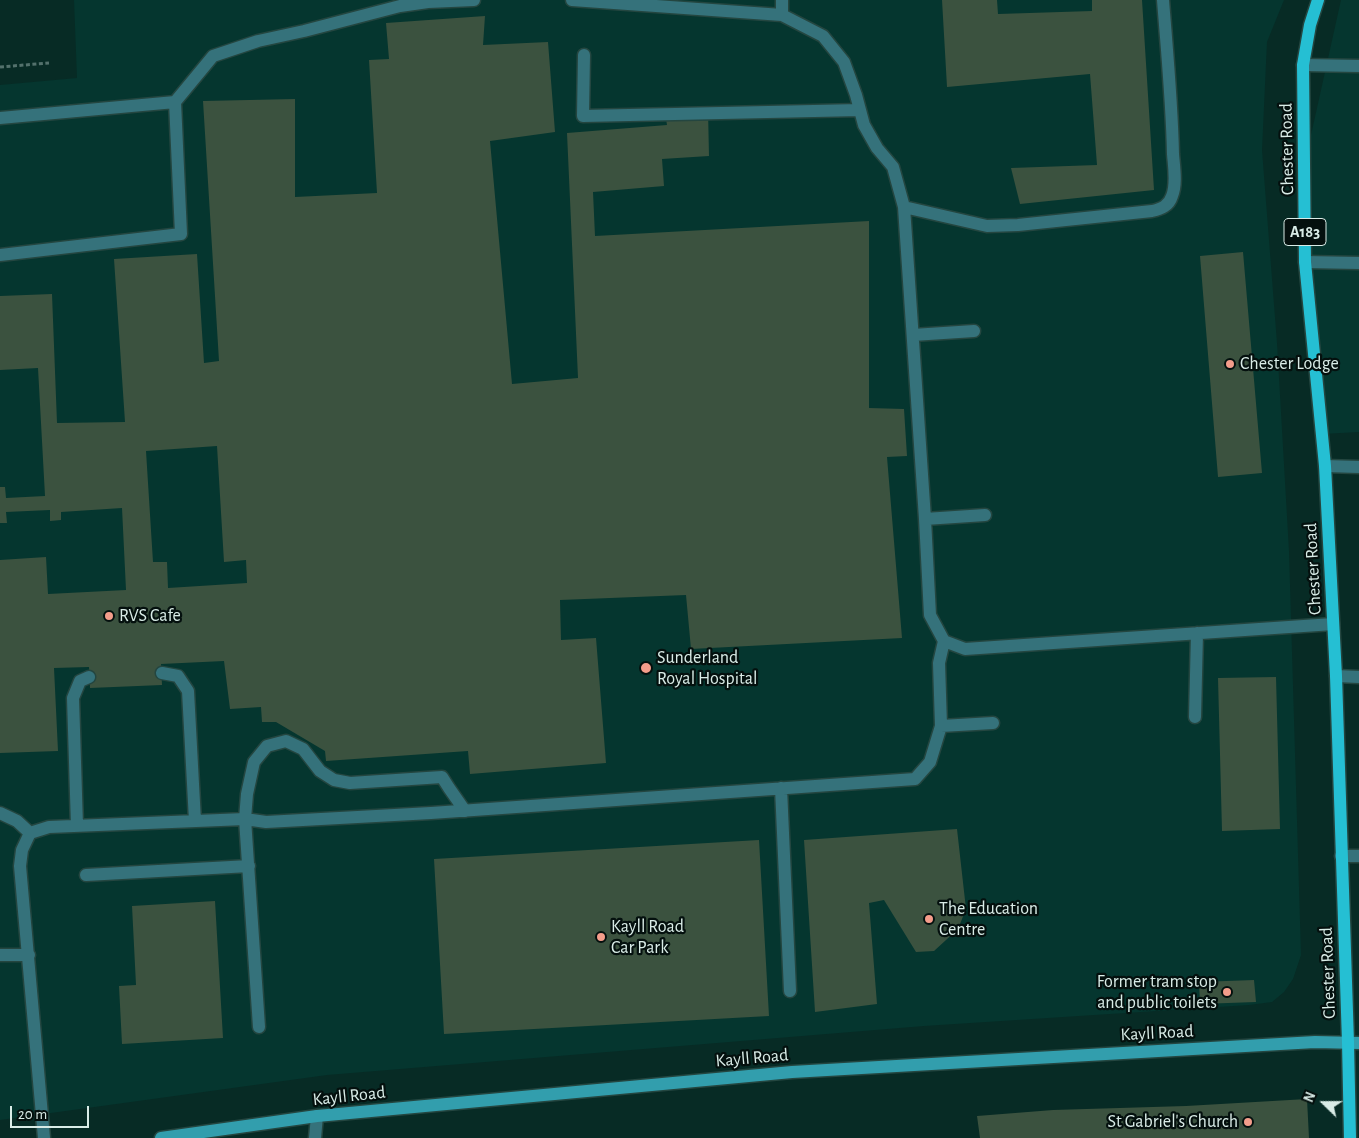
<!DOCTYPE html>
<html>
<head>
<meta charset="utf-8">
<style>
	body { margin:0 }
	#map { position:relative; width:1359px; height:1138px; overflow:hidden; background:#072b25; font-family:"Alegreya Sans",sans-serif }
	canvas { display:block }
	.north { position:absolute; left:1299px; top:1078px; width:50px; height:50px; -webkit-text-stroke:4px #04100e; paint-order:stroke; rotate:292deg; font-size:14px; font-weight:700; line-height:20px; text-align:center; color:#d9ece7 }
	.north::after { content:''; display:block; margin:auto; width:18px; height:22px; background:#d9ece7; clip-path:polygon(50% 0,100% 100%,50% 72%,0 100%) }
	.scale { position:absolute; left:10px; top:1106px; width:79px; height:22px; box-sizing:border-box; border:2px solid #d9ece7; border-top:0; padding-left:6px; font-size:15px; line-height:18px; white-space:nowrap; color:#d9ece7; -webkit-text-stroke:4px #04100e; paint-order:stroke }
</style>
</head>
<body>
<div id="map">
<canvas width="1359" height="1138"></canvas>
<div class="north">N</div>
<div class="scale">20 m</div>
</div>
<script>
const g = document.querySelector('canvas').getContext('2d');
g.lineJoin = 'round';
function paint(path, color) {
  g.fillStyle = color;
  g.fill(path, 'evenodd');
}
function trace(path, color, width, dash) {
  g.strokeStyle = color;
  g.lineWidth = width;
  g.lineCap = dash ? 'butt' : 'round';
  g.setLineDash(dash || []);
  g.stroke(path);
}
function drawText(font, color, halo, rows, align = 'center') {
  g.font = font + ' "Alegreya Sans",sans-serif';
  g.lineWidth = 4.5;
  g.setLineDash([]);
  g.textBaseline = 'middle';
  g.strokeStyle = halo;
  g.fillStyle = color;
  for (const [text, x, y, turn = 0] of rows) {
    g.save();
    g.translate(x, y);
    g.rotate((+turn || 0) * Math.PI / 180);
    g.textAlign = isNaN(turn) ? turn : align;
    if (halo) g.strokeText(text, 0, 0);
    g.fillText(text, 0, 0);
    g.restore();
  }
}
paint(new Path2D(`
	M 74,0 L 1284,0 L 1267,42 L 1262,150 L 1277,343 L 1289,551 L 1301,955 L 1293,979 L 1284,992 L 1272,1002 L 1249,1005 L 924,1026 L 327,1075 L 0,1120 L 0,85 L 77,78 Z
	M 1341,0 L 1359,0 L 1359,432 L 1322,434 L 1305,212 L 1307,153 Z`), '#05362f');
paint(new Path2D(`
	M 942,0 L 997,0 L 998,14 L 1092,11 L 1092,0 L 1142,0 L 1154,190 L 1020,204 L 1011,168 L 1097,165 L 1090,74 L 947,87 Z
	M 485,16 L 483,45 L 548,42 L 555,132 L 490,141 L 512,384 L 578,378 L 567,133 L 667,125 L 665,113 L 708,109 L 709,156 L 662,159 L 664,186 L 593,192 L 595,236 L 869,221 L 869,408 L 904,409 L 907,456 L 887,457 L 902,638 L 691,649 L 686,595 L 560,600 L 561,640 L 596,638 L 606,763 L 470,774 L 468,751 L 326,761 L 325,751 L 276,722 L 262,722 L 261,707 L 230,709 L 224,661 L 161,664 L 162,685 L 90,688 L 89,667 L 54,668 L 58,751 L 0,753 L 0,560 L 46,557 L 48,594 L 126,590 L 122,508 L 61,512 L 61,520 L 50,521 L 50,510 L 6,512 L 7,523 L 0,523 L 0,487 L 5,487 L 6,498 L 45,496 L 38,368 L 0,370 L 0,296 L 52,294 L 57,423 L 125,422 L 114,259 L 197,254 L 204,363 L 219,361 L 203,101 L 295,99 L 295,197 L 377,193 L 369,60 L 389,59 L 386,23 ZM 217,446 L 224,562 L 246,560 L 247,583 L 168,588 L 167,562 L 153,562 L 146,451 Z
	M 1243,252 L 1262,473 L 1218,477 L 1200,256 Z
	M 1276,677 L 1280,829 L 1222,831 L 1218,678 Z
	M 957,829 L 966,909 L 958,929 L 934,951 L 916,952 L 884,900 L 869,903 L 877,1004 L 815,1012 L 804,840 Z
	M 759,840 L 769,1016 L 444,1034 L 434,859 Z
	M 215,901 L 223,1038 L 122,1044 L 119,986 L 136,985 L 132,906 Z
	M 1254,980 L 1256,1002 L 1200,1004 L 1199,982 Z
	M 1307,1099 L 1309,1138 L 980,1138 L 977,1116 L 1053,1110 L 1186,1106 Z`), '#3b523f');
const lane = new Path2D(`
	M 572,0 L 782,15 L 823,36 L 844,62 L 856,95 L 864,125 L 877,148 L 893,167 L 904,207 L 925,519 L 930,615 L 944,641 L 965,649 L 1333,624
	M 782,0 L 782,15
	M 584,55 L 583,116 L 860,110
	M 0,118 L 175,102
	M 904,207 L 987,226 L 1018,225 L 1152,211 C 1161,209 1169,206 1172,196 C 1177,184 1174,167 1173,154 C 1172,103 1167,51 1163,0
	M 0,255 L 181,234 L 175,102 L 213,56 L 258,41 L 304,31 L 400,6 L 428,2 L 474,0
	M 913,335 L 974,331
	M 925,519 L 985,515
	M 162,673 L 178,676 L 188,691 L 195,821
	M 1195,717 L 1197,633
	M 941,726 L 993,723
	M 781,788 L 790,991
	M 0,813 L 17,821 L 30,833 L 22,850 L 20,866 L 44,1138
	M 77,826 L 73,698 L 80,681 L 89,677
	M 30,833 L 49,827 L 245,819 L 266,822 L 431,813 L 915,779 L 930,762 L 941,726 L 939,663 L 944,641
	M 86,875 L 249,866
	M 0,955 L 29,955
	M 259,1027 L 245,819 L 247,794 L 254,762 L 267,746 L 286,741 L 303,749 L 320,771 L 334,780 L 350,783 L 442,777 L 449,788 L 465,811`);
const street = new Path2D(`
	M 1303,65 L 1359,66
	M 1305,262 L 1359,263
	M 1325,466 L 1359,467
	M 1336,676 L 1359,677
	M 1341,856 L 1359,856
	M 315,1138 L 317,1116`);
const secondary = new Path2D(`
	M 161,1138 L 317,1116 L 792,1072 L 1315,1042 L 1359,1043`);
const primary = new Path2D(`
	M 1318,0 L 1310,25 L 1303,65 L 1305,262 L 1325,466 L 1336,676 L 1348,1042 L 1350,1138`);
trace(lane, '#244640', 15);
trace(street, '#244640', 15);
trace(secondary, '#244640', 15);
trace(primary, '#244640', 15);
trace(new Path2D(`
	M 0,67 L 49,63`), '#53716c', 3, [4, 2.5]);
trace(lane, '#35727b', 12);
trace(street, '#35727b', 12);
trace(secondary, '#329ead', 12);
trace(primary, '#25bfd3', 12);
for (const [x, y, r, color] of [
	[1230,364,5,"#f49d8b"],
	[109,616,5,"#f49d8b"],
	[646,668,6,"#f49d8b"],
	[929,919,5,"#f49d8b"],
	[601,937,5,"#f49d8b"],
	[1227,992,5,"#f49d8b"],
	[1248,1122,5,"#f49d8b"]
]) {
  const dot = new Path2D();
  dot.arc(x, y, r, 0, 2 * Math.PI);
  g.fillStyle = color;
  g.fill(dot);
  trace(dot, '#04100e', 2);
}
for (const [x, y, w] of [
	[1305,232,42]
]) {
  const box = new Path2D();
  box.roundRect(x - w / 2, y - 13.5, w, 27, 4);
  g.fillStyle = '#04100e';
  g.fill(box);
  trace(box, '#d9ece7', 1);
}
drawText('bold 16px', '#d9ece7', null, [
	["A183",1305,232]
]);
drawText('18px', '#d9ece7', '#04100e', [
	["Chester Road",1287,149,-91],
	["Chester Road",1313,569,-93],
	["Chester Road",1328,973,-92],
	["Kayll Road",1157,1033,-3],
	["Kayll Road",752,1058,-5],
	["Kayll Road",349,1096,-6]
]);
drawText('18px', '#d9ece7', '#04100e', [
	["Chester Lodge",1240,364],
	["RVS Cafe",119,616],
	["Sunderland",657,658],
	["Royal Hospital",657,679],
	["The Education",939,909],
	["Centre",939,930],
	["Kayll Road",611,927],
	["Car Park",611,948],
	["Former tram stop",1217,982,"right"],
	["and public toilets",1217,1003,"right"],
	["St Gabriel's Church",1238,1122,"right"]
], 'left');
</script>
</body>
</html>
